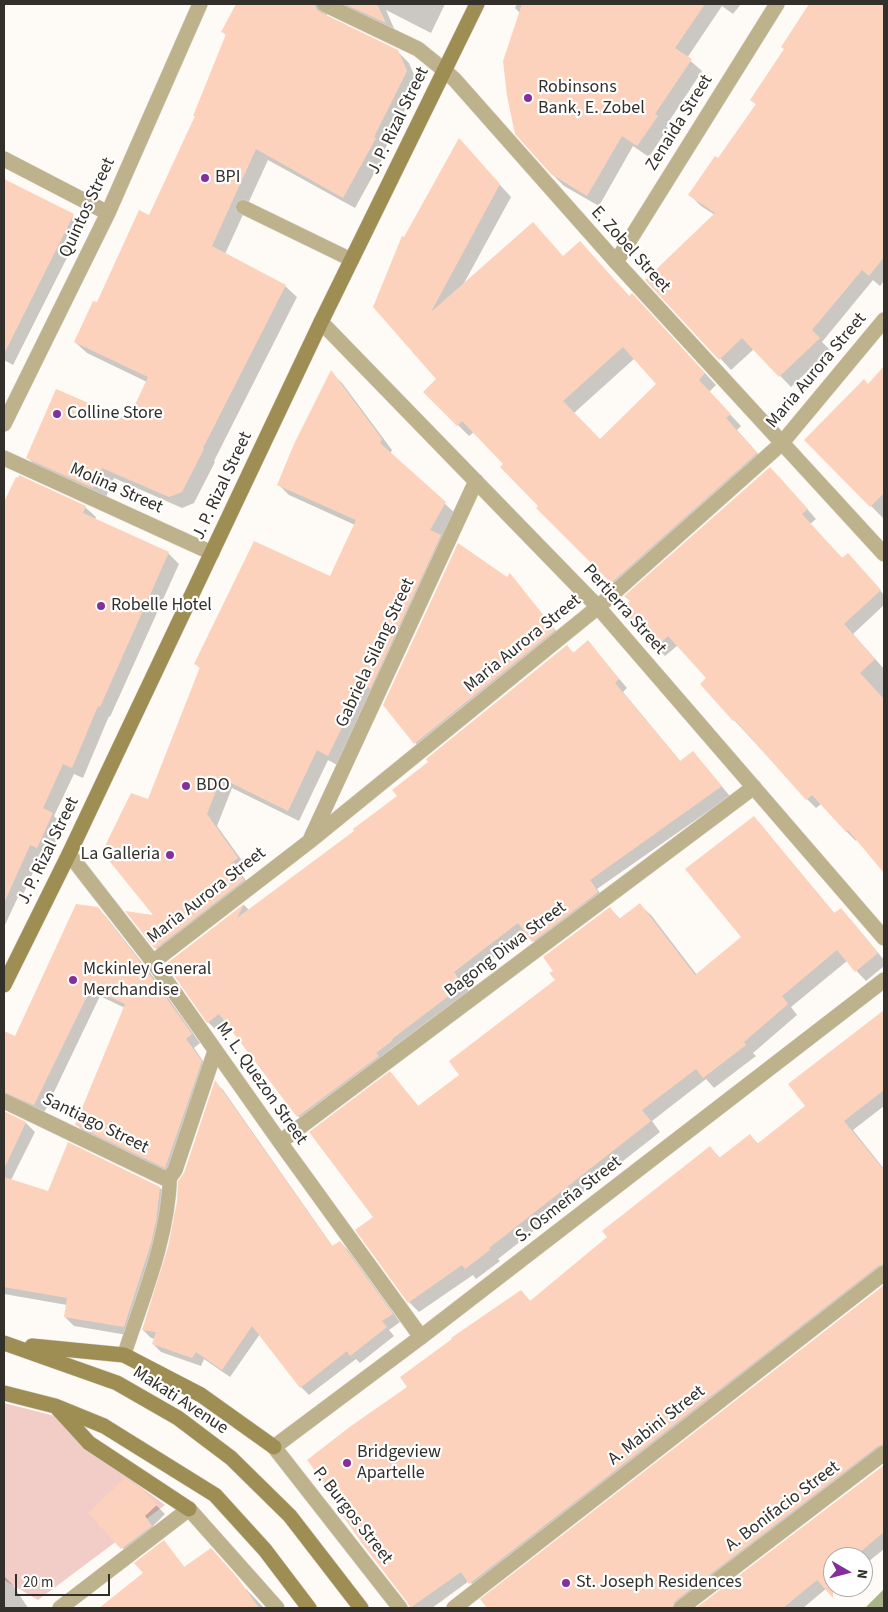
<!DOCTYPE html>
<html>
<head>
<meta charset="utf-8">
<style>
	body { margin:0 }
	#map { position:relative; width:888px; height:1612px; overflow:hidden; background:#fefaf5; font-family:"Source Sans 3",sans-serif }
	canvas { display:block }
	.frame { position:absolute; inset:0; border:5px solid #332f2a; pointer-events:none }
	.north { position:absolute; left:823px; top:1547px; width:50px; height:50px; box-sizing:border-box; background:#fff; border:1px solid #adacaa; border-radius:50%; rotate:98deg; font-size:14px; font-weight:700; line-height:20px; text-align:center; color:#332f2a }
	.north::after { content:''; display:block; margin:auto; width:18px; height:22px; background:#862e9b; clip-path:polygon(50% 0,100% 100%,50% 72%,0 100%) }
	.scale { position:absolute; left:15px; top:1574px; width:95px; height:22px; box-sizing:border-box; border:2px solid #332f2a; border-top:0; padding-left:6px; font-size:15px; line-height:18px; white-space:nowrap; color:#332f2a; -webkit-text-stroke:4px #fff; paint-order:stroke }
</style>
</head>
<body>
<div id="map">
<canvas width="888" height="1612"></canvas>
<div class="frame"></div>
<div class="north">N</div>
<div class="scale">20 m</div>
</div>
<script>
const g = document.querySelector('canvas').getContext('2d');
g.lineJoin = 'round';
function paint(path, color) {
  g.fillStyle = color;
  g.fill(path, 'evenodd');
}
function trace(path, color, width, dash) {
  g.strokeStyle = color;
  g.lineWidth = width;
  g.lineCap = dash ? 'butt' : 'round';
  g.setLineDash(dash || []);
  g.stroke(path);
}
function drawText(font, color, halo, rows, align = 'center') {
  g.font = font + ' "Source Sans 3",sans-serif';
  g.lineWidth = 4.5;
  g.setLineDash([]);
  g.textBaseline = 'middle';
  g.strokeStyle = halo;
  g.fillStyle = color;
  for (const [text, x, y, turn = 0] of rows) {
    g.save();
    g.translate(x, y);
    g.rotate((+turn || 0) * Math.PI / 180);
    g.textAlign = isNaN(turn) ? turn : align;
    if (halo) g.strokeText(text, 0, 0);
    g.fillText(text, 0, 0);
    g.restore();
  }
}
paint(new Path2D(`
	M 4,1403 L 55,1416 L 84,1445 L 165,1505 L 38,1600 L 4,1580 Z`), '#f2ccc7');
paint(new Path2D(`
	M 884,1589 L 884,1608 L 865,1608 Z`), '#abb389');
paint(new Path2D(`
	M 237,4 L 445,4 L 431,33 L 386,10 L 396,33 L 327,12 L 327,17 L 397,51 L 409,63 L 418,84 L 385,149 L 387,150 L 355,208 L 268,160 L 225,254 L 285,286 L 297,297 L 214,461 L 215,462 L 194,503 L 182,508 L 114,478 L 105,499 L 39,469 L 28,458 L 129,421 L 147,382 L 87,353 L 75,342 L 150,217 L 196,117 L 227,36 L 223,32 Z
	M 517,4 L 741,4 L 733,14 L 722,6 L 687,58 L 702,71 L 666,126 L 668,128 L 649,157 L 633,146 L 599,206 L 564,186 L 552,174 L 520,13 L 515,8 Z
	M 811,4 L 884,4 L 884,281 L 880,286 L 873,280 L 822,342 L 830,350 L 791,387 L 754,349 L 731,370 L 647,280 L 715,215 L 701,206 L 690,195 L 718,159 L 757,105 L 751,100 L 785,49 L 783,47 Z
	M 459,140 L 511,197 L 463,285 L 564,257 L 580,242 L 630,297 L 643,306 L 716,385 L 709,392 L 741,426 L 737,430 L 768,465 L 624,593 L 538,508 L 540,506 L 504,464 L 474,432 L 469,436 L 425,392 L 438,379 L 405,239 ZM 635,358 L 658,384 L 600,440 L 574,413 Z
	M 4,178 L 8,183 L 73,216 L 83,226 L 13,365 L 4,360 Z
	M 884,368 L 884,517 L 883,518 L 805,440 L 868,385 Z
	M 331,373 L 342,383 L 392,450 L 390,454 L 456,514 L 339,766 L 328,760 L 299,821 L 232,788 L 217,826 L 248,869 L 241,874 L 254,891 L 166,959 L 156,948 L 156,916 L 148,800 L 201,669 L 196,664 L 330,578 L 355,525 L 289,495 L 278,484 Z
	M 779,477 L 816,519 L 810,524 L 843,559 L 857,564 L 884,595 L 884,605 L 853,634 L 884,669 L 884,871 L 857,839 L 856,841 L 846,831 L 821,804 L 816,808 L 807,799 L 734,720 L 708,678 L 678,645 L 665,656 L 622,610 Z
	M 16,479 L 85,507 L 96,517 L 95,520 L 168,553 L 179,564 L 110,717 L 109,716 L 83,778 L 74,774 L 54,816 L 63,825 L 48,858 L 41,855 L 21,899 L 18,897 L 4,927 L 4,505 Z
	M 510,575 L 563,639 L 423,752 L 384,705 Z
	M 588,642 L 627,688 L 623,692 L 681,762 L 693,753 L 730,796 L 597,889 L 606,901 L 541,950 L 526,932 L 462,982 L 471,994 L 307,1125 L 298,1116 L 227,1023 L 217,1031 L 208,1022 L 168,964 L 244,905 L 249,910 L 356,831 L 399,796 L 566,646 L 574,653 Z
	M 754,817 L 835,914 L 841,910 L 851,920 L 884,960 L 884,966 L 866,981 L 847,961 L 791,1007 L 797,1015 L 753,1053 L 756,1056 L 714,1088 L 706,1079 L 652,1121 L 660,1132 L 498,1259 L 500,1261 L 476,1279 L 473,1275 L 419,1312 L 409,1302 L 375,1217 L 390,1073 L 419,1107 L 461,1075 L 556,980 L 610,908 L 621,920 L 640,905 L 651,915 L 697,975 L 742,937 Z
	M 98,908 L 107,918 L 154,978 L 200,1043 L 194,1048 L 210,1071 L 174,1176 L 86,1134 L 77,1125 L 125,1008 L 100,996 L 44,1113 L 4,1106 L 4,1110 L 4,1042 L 7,1034 L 16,1038 Z
	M 884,1011 L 884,1106 L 853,1130 L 884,1169 L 884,1277 L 480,1592 L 469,1581 L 432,1608 L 412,1608 L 348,1512 L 409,1387 L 521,1291 L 531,1302 L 609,1237 L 710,1147 L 720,1158 L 750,1135 L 758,1144 L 807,1106 L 790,1084 Z
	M 216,1083 L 223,1090 L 333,1247 L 340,1242 L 348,1250 L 400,1322 L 389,1330 L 394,1336 L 360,1363 L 356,1359 L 309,1395 L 301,1387 L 260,1334 L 230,1377 L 204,1359 L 201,1366 L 161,1352 L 153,1344 L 155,1339 L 151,1338 L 143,1330 L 169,1248 L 185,1174 Z
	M 4,1113 L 26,1123 L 35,1132 L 11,1180 L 49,1193 L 160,1188 L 169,1197 L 133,1336 L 74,1326 L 65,1317 L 67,1305 L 4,1294 Z
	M 884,1286 L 884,1457 L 686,1608 L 488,1608 L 482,1600 Z
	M 884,1466 L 884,1549 L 863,1566 L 863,1557 L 833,1557 L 833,1587 L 839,1587 L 832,1593 L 827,1588 L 803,1608 L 698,1608 Z
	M 151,1500 L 165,1514 L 153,1526 L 160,1535 L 131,1557 L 90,1514 Z
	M 171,1550 L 185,1568 L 246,1589 L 264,1608 L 101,1608 Z
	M 5,1577 L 13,1585 L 28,1608 L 4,1608 L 4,1578 Z`), '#0003');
paint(new Path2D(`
	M 236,4 L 315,4 L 316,9 L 320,12 L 398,50 L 407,71 L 374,137 L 376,138 L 343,198 L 256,149 L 212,246 L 286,285 L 203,448 L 204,449 L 182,492 L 169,497 L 102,468 L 93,488 L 26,458 L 56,389 L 128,420 L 148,377 L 74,342 L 93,301 L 97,302 L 139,210 L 149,215 L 195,116 L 193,116 L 226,34 L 221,32 Z
	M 345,4 L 377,4 L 386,23 Z
	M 522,4 L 705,4 L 675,48 L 692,59 L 655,114 L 658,116 L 637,146 L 622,136 L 587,196 L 551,174 L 515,134 L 507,96 L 503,61 Z
	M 809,4 L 884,4 L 884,257 L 869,276 L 862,270 L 812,330 L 820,338 L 779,377 L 742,338 L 719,360 L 645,280 L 715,213 L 688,195 L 715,156 L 718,158 L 756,104 L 750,100 L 784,49 L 781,47 Z
	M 459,138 L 500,184 L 431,312 L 533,222 L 563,256 L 580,241 L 629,296 L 632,293 L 705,373 L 699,380 L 731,414 L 726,418 L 757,453 L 611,583 L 536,508 L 538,506 L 500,467 L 503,464 L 462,421 L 457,426 L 423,392 L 436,379 L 373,307 L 402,236 L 404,237 ZM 623,347 L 656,384 L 600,439 L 563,401 Z
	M 4,179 L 74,214 L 4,354 Z
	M 884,366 L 884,493 L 870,507 L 804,440 L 864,379 L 868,384 Z
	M 331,370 L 382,439 L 380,443 L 446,502 L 430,530 L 441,535 L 370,689 L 364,682 L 328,756 L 317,750 L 288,811 L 221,778 L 207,814 L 238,858 L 231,863 L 244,880 L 155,949 L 125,911 L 153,915 L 102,852 L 131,793 L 148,799 L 200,667 L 194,664 L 254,541 L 330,576 L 356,520 L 277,485 L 294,444 Z
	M 770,467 L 808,509 L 802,514 L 842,558 L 848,553 L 881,590 L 844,624 L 875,659 L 860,673 L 884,699 L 884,873 L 848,830 L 846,832 L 812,795 L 806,800 L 735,720 L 733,721 L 700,684 L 706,678 L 668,636 L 655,648 L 621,610 L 630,601 L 624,596 Z
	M 19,475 L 86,506 L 83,513 L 169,552 L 100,707 L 98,706 L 72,768 L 63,764 L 43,808 L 53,813 L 37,848 L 30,845 L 4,903 L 4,502 L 16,477 L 18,478 Z
	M 458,543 L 507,577 L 510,573 L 555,630 L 414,744 L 383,705 Z
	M 588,640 L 619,679 L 615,683 L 680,761 L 693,751 L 722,786 L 590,880 L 598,892 L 532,942 L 518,923 L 454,972 L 463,985 L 392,1039 L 393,1040 L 376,1053 L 379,1056 L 297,1117 L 219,1014 L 207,1023 L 166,964 L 244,904 L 237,918 L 354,831 L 353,829 L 397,796 L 392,790 L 428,762 L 426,759 L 567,645 L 573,653 Z
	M 754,816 L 834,913 L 841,908 L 878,953 L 855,972 L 837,950 L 782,996 L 788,1004 L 744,1042 L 746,1045 L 703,1078 L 696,1069 L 642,1110 L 651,1121 L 489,1248 L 490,1250 L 465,1269 L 462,1265 L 408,1303 L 355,1230 L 373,1217 L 309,1132 L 390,1071 L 418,1106 L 459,1075 L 449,1061 L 555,980 L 549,973 L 553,971 L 543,957 L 610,907 L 619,919 L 640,903 L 695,975 L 741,937 L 685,869 Z
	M 76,904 L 98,907 L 145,968 L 192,1034 L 186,1039 L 202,1061 L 165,1168 L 75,1125 L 125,1004 L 91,988 L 34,1105 L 4,1092 L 4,1031 L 15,1036 Z
	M 884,1010 L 884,1090 L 844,1121 L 884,1170 L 884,1264 L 878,1266 L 469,1584 L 461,1572 L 410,1608 L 407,1602 L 364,1546 L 342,1515 L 346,1512 L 307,1460 L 351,1426 L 407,1387 L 400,1377 L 452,1339 L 451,1338 L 521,1290 L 530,1301 L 607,1237 L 602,1231 L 710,1146 L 719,1158 L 750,1134 L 757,1144 L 805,1106 L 788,1084 Z
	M 215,1080 L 332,1246 L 340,1241 L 393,1314 L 382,1321 L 387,1327 L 350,1356 L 347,1351 L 300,1388 L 252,1326 L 222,1370 L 196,1352 L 192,1358 L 152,1344 L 156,1332 L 142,1330 L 168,1247 L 177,1201 L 178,1181 L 184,1173 Z
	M 4,1111 L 26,1122 L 4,1169 Z
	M 68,1142 L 160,1187 L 156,1221 L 151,1243 L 124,1327 L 64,1317 L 67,1298 L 4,1287 L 4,1177 L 48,1191 Z
	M 884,1285 L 884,1444 L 878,1446 L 675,1601 L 672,1608 L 487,1608 L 480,1599 Z
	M 884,1465 L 884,1532 L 854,1557 L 833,1557 L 833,1598 L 817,1580 L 783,1608 L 696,1608 Z
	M 125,1478 L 143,1490 L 157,1505 L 145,1516 L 152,1526 L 121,1549 L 88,1513 Z
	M 164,1540 L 184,1567 L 211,1548 L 237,1577 L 259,1608 L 99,1608 L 143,1573 L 134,1563 Z`), '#fdd2bc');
const service = new Path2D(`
	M 243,207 L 352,260
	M 124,1355 C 143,1297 168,1239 170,1177`);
const minor = new Path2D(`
	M 324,4 L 418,49 L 444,70
	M 4,159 L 108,213
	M 616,262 L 777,4
	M 321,322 L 598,607 L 884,938
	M 4,424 L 108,213 L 200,4
	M 4,458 L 212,553
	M 311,838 L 476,481
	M 69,854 L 153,962 L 280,1142 L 421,1337
	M 153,962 L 310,841 L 598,607 L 781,444 L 884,320
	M 4,1101 L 164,1178 L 170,1177 L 175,1170 L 215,1051
	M 280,1142 L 754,787
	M 274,1447 L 400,1608
	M 60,1608 L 189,1509 L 277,1608
	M 454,1608 L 884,1273
	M 681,1608 L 884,1453`);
const tertiary = new Path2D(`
	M 444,70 L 455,80 L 616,262 L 884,554
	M 274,1447 L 421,1337 L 884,980`);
const secondary = new Path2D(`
	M 4,985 L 69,854 L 321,322 L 477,4
	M 4,1343 L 117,1383 L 178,1418 L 231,1458 L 290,1516 L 361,1608
	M 32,1346 L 124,1355 L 201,1395 L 274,1447
	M 4,1393 L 55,1406 L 104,1426 L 215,1495 L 265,1550 L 309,1608
	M 58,1409 L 89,1443 L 189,1509`);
trace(service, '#d9d5d0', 15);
trace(minor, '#d9d5d0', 16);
trace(tertiary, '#d9d5d0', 16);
trace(secondary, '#d9d5d0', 16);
trace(service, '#bdb28c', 14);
trace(minor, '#bdb28c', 15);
trace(tertiary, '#bdb28c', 15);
trace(secondary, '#9e8e54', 15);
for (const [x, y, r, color] of [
	[528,98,5,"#862e9b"],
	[205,178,5,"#862e9b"],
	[57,414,5,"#862e9b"],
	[101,606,5,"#862e9b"],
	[186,786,5,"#862e9b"],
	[170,855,5,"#862e9b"],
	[73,980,5,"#862e9b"],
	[347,1463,5,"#862e9b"],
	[566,1583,5,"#862e9b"]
]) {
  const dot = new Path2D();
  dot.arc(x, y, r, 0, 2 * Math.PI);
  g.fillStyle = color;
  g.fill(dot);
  trace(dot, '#fff', 2);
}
drawText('18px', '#332f2a', '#fff', [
	["Robinsons",538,88],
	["Bank, E. Zobel",538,109],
	["BPI",215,178],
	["Colline Store",67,414],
	["Robelle Hotel",111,606],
	["BDO",196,786],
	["La Galleria",160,855,"right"],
	["Mckinley General",83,970],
	["Merchandise",83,991],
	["Bridgeview",357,1453],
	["Apartelle",357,1474],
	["St. Joseph Residences",576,1583]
], 'left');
drawText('18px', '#332f2a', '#fff', [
	["J. P. Rizal Street",399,121,-64],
	["Zenaida Street",680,123,-58],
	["Quintos Street",88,208,-65],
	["E. Zobel Street",630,250,48],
	["Maria Aurora Street",817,371,-50],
	["J. P. Rizal Street",223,486,-65],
	["Molina Street",116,489,24],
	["Pertierra Street",624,610,48],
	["Maria Aurora Street",523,644,-39],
	["Gabriela Silang Street",376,653,-65],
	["J. P. Rizal Street",49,851,-64],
	["Maria Aurora Street",207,896,-38],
	["Bagong Diwa Street",506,950,-37],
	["M. L. Quezon Street",261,1084,55],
	["Santiago Street",95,1124,26],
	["S. Osmeña Street",569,1200,-38],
	["Makati Avenue",180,1401,33],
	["A. Mabini Street",657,1426,-38],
	["A. Bonifacio Street",783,1507,-37],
	["P. Burgos Street",352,1516,52]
]);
</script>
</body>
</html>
